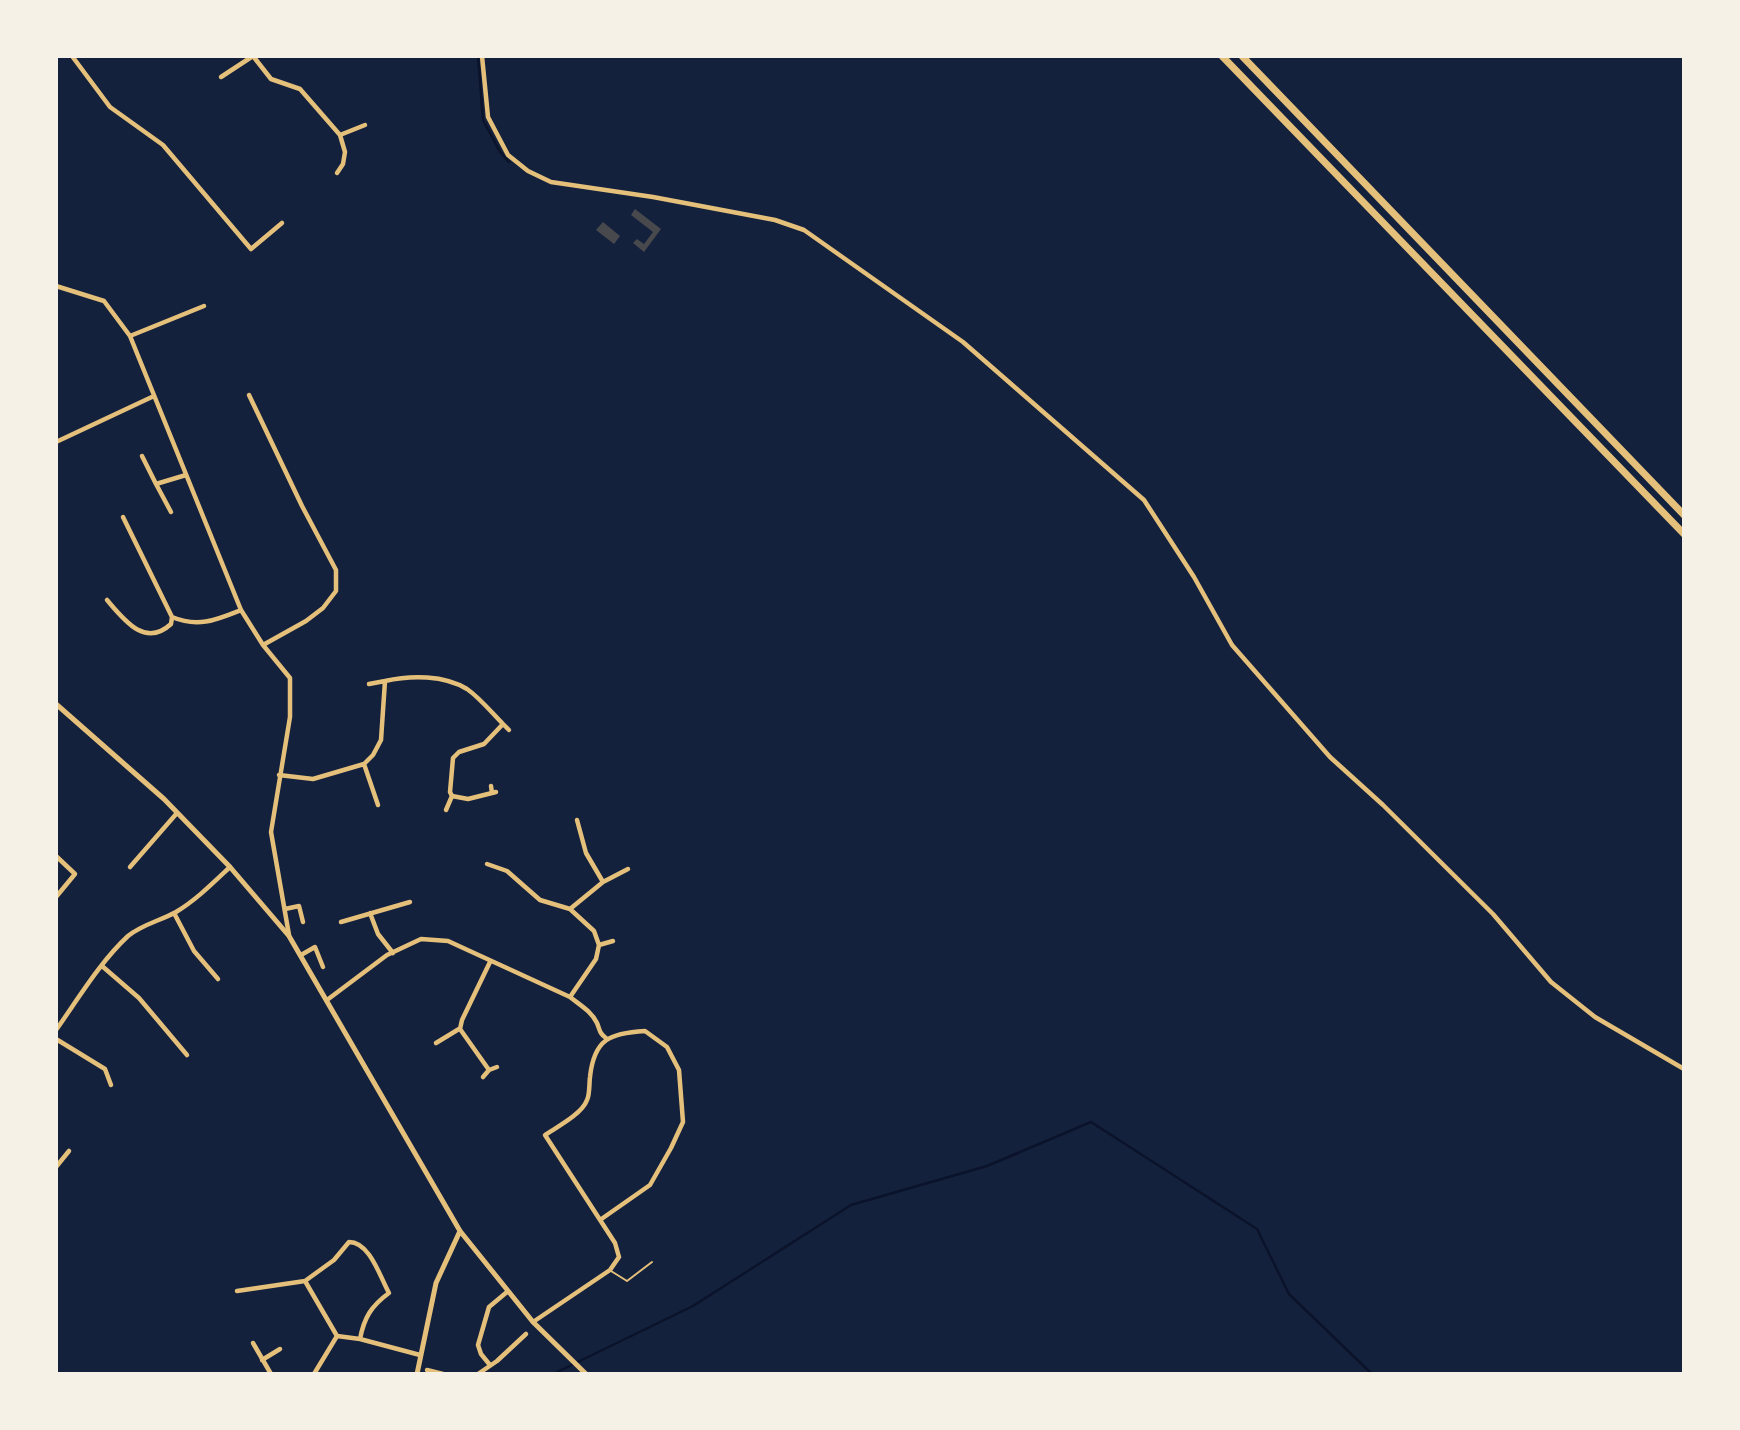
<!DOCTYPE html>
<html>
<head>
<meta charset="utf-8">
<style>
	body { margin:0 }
	#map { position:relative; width:1740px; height:1430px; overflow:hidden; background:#14213d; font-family:"IBM Plex Sans",sans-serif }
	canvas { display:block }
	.frame { position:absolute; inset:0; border:58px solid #f6f1e7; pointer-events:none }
</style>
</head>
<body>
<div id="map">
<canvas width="1740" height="1430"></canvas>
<div class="frame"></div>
</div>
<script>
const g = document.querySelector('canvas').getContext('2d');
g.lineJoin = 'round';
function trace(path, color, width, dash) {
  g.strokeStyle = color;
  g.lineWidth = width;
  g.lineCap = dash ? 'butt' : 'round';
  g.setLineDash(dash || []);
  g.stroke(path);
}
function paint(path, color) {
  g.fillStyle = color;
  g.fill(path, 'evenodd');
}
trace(new Path2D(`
	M 478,56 L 483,120 L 500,152 L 509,162
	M 553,1374 L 693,1306 L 851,1205 L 987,1166 L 1091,1122 L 1257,1229 L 1289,1294 L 1372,1374`), '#0b132b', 2.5);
paint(new Path2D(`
	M 635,209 L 661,229 L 644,252 L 633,243 L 637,239 L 644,244 L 653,232 L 631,215 Z
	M 603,222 L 620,236 L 614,244 L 596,230 Z`), '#48494c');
trace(new Path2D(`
	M 611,1271 L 627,1281 L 652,1262`), '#e5c07b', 2);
trace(new Path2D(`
	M 72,56 L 110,107 L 163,145 L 251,249 L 282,223
	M 482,56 L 488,117 L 508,155 L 528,171 L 551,182 L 653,197 L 775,220 L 804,230 L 963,342 L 1144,500 L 1194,577 L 1232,645 L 1330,757 L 1383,805 L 1493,914 L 1551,982 L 1595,1017 L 1684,1069
	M 221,77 L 253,56 L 271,79 L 300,89 L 340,135 L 345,152 L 343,164 L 337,173
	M 340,135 L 365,125
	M 56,286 L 104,301 L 130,336 L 241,610 L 263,645 L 290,678 L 290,717 L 271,832 L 289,935
	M 130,336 L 204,306
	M 249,395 L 302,506 L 336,570 L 336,591 L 323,608 L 306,621 L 263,645
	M 56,442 L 154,396
	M 142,456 L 156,484 L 186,475
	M 156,484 L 171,512
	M 123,517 L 172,617 C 198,628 216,620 241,610
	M 107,600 C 124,620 145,648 171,624 L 172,617
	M 369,684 L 385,681
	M 503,724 L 509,730
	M 364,764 L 378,805
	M 279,775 L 313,779 L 364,764 L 373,755 L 381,740 L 385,681 C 411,675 444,675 467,689 C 480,698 492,713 503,724 L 484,744 L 459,752 L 453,758 L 450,792 L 452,796 L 468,799 L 496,792
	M 491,786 L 492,793
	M 446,810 L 452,796
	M 577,820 L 586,853 L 603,882
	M 56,856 L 75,874 L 56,897
	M 487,864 L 507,871 L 540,900 L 570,909 L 594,931 L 599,945 L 596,959 L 570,997
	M 130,867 L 177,813
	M 285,909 L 299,906 L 303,922
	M 570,909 L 603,882 L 628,869
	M 174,913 L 194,951 L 218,979
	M 370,913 L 378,934 L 393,953
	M 341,922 L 410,902
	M 599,945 L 613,941
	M 301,955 L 315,947 L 323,967
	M 102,966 L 139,998 L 187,1055
	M 327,1000 L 387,955 L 421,939 L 448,941 L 570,997 C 580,1005 591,1011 597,1023 C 600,1030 599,1033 606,1038
	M 56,1030 C 78,999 100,962 128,936 C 143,924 160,921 176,912 C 196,900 213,883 230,867
	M 56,1039 L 105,1069 L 111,1085
	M 436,1043 L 459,1029
	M 489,1070 L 460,1029 L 462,1020 L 490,962
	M 483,1077 L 489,1070 L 497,1067
	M 56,1167 L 69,1151
	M 305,1281 L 334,1260 L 349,1242 C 370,1242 380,1277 389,1293 C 371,1306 364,1318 360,1339
	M 237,1291 L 305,1281 L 337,1336 L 360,1339 L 420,1355
	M 533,1322 L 610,1270 L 619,1257 L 615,1243 L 545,1135 C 557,1127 582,1114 587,1100 C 590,1094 589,1084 590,1077 C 594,1039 610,1033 645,1031 L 667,1047 L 679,1070 L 683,1122 L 671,1148 L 650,1185 L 600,1220
	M 253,1343 L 271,1374
	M 262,1360 L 280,1349
	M 490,1365 L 481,1354 L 478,1345 L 489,1307 L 507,1292
	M 427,1370 L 443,1374
	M 314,1374 L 337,1336
	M 478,1374 L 497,1361 L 526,1334`), '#e5c07b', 4.5);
trace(new Path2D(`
	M 56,704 L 164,799 L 230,867 L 289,936 L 460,1231 L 533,1322 L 586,1374
	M 417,1374 L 436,1283 L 460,1231`), '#e5c07b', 5);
trace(new Path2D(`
	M 1222,56 L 1684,534
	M 1242,56 L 1684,515`), '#e5c07b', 7);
</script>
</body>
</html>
